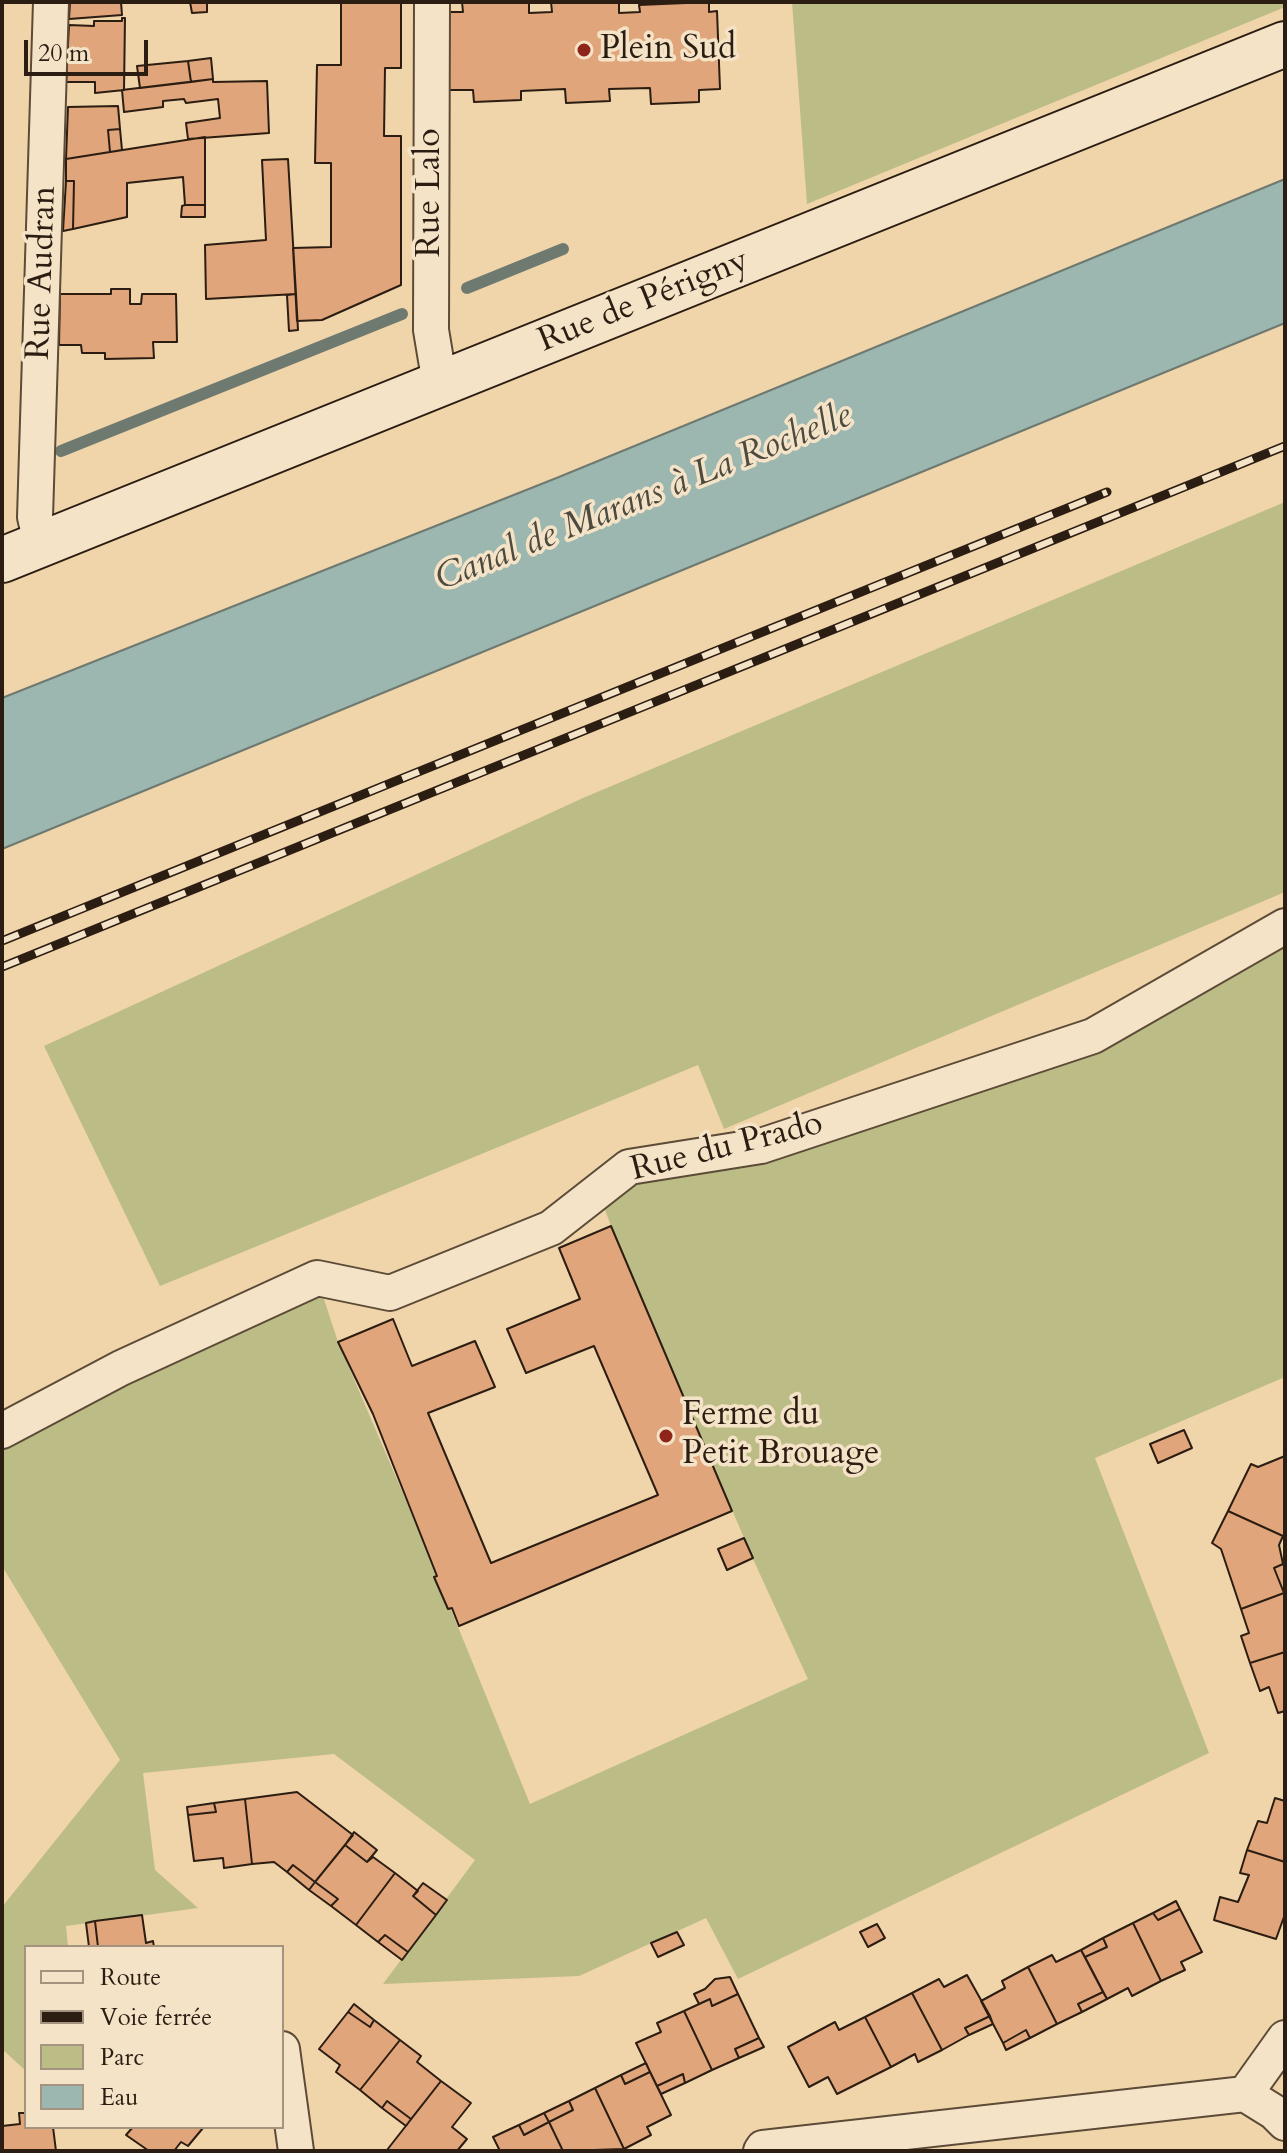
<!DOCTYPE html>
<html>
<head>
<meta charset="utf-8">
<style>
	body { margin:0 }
	#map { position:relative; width:1287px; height:2153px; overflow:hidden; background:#f0d4aa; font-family:Cardo,serif }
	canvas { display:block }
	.frame { position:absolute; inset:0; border:4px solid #2b1d11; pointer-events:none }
	.legend { position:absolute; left:24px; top:1945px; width:260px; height:184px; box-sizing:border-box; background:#f5e3c8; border:2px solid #a4947f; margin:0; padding:10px 14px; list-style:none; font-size:24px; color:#2b1d11 }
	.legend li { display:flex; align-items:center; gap:16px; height:40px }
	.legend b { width:40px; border:2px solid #a4947f }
	.scale { position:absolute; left:24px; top:40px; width:124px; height:36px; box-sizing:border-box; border:4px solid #2b1d11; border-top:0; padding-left:10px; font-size:24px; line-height:28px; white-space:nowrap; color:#2b1d11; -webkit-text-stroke:6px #f5e3c8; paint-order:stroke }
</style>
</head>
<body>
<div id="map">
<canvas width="1287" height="2153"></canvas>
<div class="frame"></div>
<ul class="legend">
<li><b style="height:10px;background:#f5e3c8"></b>Route</li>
<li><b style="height:10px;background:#2b1d11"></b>Voie ferrée</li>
<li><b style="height:22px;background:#bcbc86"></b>Parc</li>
<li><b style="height:22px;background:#9bb7af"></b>Eau</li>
</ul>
<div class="scale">20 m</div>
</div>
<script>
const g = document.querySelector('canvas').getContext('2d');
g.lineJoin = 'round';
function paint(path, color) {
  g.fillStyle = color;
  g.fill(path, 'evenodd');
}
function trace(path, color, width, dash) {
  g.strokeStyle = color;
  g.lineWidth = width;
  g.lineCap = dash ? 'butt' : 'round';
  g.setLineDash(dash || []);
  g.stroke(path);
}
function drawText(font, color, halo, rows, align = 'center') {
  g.font = font + ' Cardo,serif';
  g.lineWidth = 7;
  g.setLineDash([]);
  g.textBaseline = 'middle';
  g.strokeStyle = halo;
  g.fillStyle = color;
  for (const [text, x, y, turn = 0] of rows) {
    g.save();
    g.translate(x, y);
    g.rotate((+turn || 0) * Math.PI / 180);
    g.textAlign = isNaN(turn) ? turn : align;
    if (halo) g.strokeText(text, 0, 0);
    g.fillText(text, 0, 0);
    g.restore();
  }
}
paint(new Path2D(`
	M 792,2 L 1285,2 L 1285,7 L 807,204 Z
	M 1285,502 L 1285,892 L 724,1129 L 698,1065 L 160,1286 L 44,1046 L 583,798 Z
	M 1285,926 L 1285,1377 L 1095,1458 L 1209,1753 L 738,1979 L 706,1918 L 579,1976 L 383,1984 L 475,1860 L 334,1754 L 143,1773 L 155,1870 L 198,1908 L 66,1926 L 68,1947 L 26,1947 L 26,2071 L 2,2049 L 2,1907 L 120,1760 L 2,1566 L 2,1431 L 317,1278 L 338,1342 L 417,1526 L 530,1804 L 808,1679 L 753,1559 L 611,1226 L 598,1191 L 1093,1036 Z`), '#bcbc86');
const water = new Path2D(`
	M 1285,179 L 1285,323 L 2,849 L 2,698 L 559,477 Z`);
paint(water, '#9bb7af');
trace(water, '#6e7970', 2);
trace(new Path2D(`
	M 467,288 L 563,249
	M 61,451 L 402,314`), '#6e7970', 12);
const building = new Path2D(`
	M 70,2 L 121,2 L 122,15 L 69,19 Z
	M 190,2 L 207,2 L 207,12 L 192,13 Z
	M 341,2 L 401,2 L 401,68 L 385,68 L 384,136 L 401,136 L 401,285 L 322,320 L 297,321 L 293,248 L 331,247 L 331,163 L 315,163 L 317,65 L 341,65 Z
	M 462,2 L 529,2 L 529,13 L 552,12 L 551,2 L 619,2 L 619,13 L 640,12 L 639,5 L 709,2 L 709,12 L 717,11 L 720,89 L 699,90 L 699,102 L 651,104 L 650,88 L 609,89 L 610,101 L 566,103 L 565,89 L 521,91 L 521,100 L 474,102 L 473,90 L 449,90 L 449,12 L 463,12 Z
	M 122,18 L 125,18 L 124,90 L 95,93 L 95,82 L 66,82 L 69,25 L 94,26 L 94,21 L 122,21 Z
	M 211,58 L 213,79 L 191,82 L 188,61 Z
	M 188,61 L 191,82 L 140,88 L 137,66 Z
	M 213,79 L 213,82 L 267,81 L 269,133 L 188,139 L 186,123 L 220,118 L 218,99 L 186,103 L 184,99 L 163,101 L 163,107 L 124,112 L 122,90 Z
	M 118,106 L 120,129 L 108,130 L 110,152 L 66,159 L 68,107 Z
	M 120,129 L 122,150 L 110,152 L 108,130 Z
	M 205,137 L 205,205 L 185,205 L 183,177 L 127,183 L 127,217 L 73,229 L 74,181 L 66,181 L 66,159 Z
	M 288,159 L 296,294 L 206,299 L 205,245 L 266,240 L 262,160 Z
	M 66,181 L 74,181 L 73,229 L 63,231 Z
	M 185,205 L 205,205 L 205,217 L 181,217 L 182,206 Z
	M 111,289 L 130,289 L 130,304 L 141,304 L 142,294 L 176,294 L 177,342 L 153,342 L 154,358 L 105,359 L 105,353 L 82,353 L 81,345 L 59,345 L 60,294 L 111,294 Z
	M 296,294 L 298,330 L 289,331 L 287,295 Z
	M 611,1226 L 732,1511 L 459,1626 L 452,1608 L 448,1609 L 434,1577 L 437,1576 L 373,1414 L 338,1342 L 393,1319 L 412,1366 L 475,1341 L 495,1387 L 428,1413 L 491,1563 L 658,1495 L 594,1346 L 526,1373 L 507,1329 L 580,1299 L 559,1248 Z
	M 1184,1430 L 1192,1448 L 1158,1463 L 1150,1444 Z
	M 1285,1456 L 1285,1533 L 1283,1536 L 1228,1511 L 1251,1464 L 1258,1467 Z
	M 1228,1511 L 1283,1536 L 1279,1545 L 1283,1564 L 1274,1568 L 1284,1593 L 1241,1609 L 1221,1549 L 1212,1543 Z
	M 744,1538 L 753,1558 L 727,1570 L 718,1549 Z
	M 1283,1564 L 1285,1568 L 1284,1593 L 1274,1568 Z
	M 1284,1593 L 1285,1652 L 1250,1663 L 1241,1636 L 1249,1633 L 1241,1609 Z
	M 1285,1652 L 1285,1711 L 1278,1713 L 1269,1687 L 1260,1691 L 1250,1663 Z
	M 297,1792 L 353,1835 L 315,1882 L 293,1865 L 287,1872 L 274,1862 L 252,1864 L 245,1799 Z
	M 1275,1798 L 1285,1801 L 1285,1862 L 1247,1850 L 1258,1821 L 1267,1823 Z
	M 245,1799 L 252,1864 L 224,1868 L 223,1858 L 194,1861 L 188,1815 L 216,1812 L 214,1803 Z
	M 214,1803 L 216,1812 L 188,1815 L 187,1807 Z
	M 354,1832 L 377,1850 L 367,1862 L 345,1845 Z
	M 345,1845 L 367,1862 L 373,1857 L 395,1873 L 356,1925 L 331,1906 L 338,1899 L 315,1882 Z
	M 1247,1850 L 1285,1862 L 1285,1914 L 1276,1939 L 1214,1920 L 1220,1897 L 1238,1902 L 1249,1875 L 1240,1873 Z
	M 293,1865 L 315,1882 L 309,1890 L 287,1872 Z
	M 395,1873 L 418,1891 L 413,1896 L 436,1915 L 408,1952 L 385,1935 L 378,1942 L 356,1925 Z
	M 315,1882 L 338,1899 L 331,1906 L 309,1890 Z
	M 423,1883 L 447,1900 L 436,1915 L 413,1896 Z
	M 1176,1901 L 1180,1909 L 1158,1920 L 1153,1913 Z
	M 1180,1909 L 1202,1952 L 1181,1962 L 1185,1970 L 1161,1981 L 1133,1923 L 1153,1913 L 1158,1920 Z
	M 142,1915 L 146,1943 L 153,1941 L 154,1947 L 98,1947 L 95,1921 Z
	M 95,1921 L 98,1947 L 89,1947 L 86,1923 Z
	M 1133,1923 L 1161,1981 L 1132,1996 L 1128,1988 L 1107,1999 L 1085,1957 L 1107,1947 L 1103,1938 Z
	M 877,1924 L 885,1938 L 868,1947 L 860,1932 Z
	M 677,1932 L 684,1945 L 658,1957 L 651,1943 Z
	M 385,1935 L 408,1952 L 402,1960 L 378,1942 Z
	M 1103,1938 L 1107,1947 L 1085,1957 L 1081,1950 Z
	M 1081,1950 L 1103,1992 L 1078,2004 L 1082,2012 L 1057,2024 L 1028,1967 L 1052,1955 L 1056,1962 Z
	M 1028,1967 L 1057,2024 L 1030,2038 L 1026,2030 L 1003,2043 L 981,2001 L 1005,1988 L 1002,1981 Z
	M 967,1975 L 990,2016 L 965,2028 L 969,2035 L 942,2050 L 912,1993 L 939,1979 L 944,1987 Z
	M 730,1977 L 738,1994 L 712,2006 L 710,1999 L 699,2004 L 694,1994 L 705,1989 L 715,1979 Z
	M 1103,1992 L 1107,1999 L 1082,2012 L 1078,2004 Z
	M 912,1993 L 942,2050 L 918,2062 L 915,2054 L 891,2067 L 865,2017 Z
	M 738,1994 L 759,2038 L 735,2049 L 739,2058 L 712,2070 L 684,2011 L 710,1999 L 712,2006 Z
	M 354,2004 L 374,2020 L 370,2027 L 348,2012 Z
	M 684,2011 L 712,2070 L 685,2083 L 683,2074 L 657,2086 L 636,2043 L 661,2032 L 657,2023 Z
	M 348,2012 L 370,2027 L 374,2020 L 400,2040 L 360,2090 L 336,2072 L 340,2065 L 319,2049 Z
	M 990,2016 L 993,2024 L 969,2035 L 965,2028 Z
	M 865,2017 L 891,2067 L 837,2094 L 828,2077 L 809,2087 L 788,2047 L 835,2022 L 839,2030 Z
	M 1026,2030 L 1030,2038 L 1006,2050 L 1003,2043 Z
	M 759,2038 L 764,2047 L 739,2058 L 735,2049 Z
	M 400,2040 L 421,2056 L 417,2062 L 441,2081 L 411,2119 L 387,2101 L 382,2108 L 360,2090 Z
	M 646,2063 L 650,2072 L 625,2084 L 621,2075 Z
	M 650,2072 L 671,2115 L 647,2127 L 651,2135 L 624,2149 L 595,2088 L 621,2075 L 625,2084 Z
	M 683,2074 L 685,2083 L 661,2094 L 657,2086 Z
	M 441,2081 L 471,2103 L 452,2127 L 467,2139 L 457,2151 L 387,2150 Z
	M 595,2088 L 624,2149 L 563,2151 L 549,2122 L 573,2110 L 569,2101 Z
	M 387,2101 L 411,2119 L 406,2126 L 382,2108 Z
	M 569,2101 L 573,2110 L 549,2122 L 544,2113 Z
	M 19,2113 L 26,2113 L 26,2127 L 53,2127 L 56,2151 L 2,2151 L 2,2126 L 20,2124 Z
	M 544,2113 L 549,2122 L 524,2135 L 519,2125 Z
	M 549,2122 L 563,2151 L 500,2151 L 493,2137 L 519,2125 L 524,2135 Z
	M 133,2127 L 209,2127 L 203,2128 L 188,2146 L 181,2142 L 174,2151 L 149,2151 L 126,2135 Z`);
paint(building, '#e0a57b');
trace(building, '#2b1d11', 2);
const street = new Path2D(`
	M 432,2 L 431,330 L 440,384
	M 41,543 L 35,517 L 51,2
	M 2,1431 L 121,1368 L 317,1278 L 390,1293 L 551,1228 L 629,1167 L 761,1146 L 1093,1036 L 1285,926
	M 282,2049 L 296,2151
	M 1245,2094 L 1285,2038
	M 761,2151 L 763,2148 L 1245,2094 L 1274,2112 L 1285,2123`);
const secondary = new Path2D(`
	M 2,560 L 1285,44`);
trace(street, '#5c4b37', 38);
trace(secondary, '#2b1d11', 48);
trace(street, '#f5e3c8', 34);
trace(secondary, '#f5e3c8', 44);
const rail = new Path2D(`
	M 2,941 L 1107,492
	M 2,967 L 1285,446`);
trace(rail, '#2b1d11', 9);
trace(rail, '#f5e3c8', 6, [18]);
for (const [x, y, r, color] of [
	[584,50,8,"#8f2418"],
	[666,1436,8,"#8f2418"]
]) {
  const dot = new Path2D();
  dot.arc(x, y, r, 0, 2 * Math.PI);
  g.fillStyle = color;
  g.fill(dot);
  trace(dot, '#f5e3c8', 3);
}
drawText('34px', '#2b1d11', '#f5e3c8', [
	["Plein Sud",600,50],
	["Ferme du",682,1416],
	["Petit Brouage",682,1455]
], 'left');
drawText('34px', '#2b1d11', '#f5e3c8', [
	["Rue Lalo",431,193,-90],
	["Rue Audran",43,273,-88],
	["Rue de Périgny",644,302,-22],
	["Rue du Prado",727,1148,-14]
]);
drawText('italic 36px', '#4d4b40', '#f5e3c8', [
	["Canal de Marans à La Rochelle",644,499,-22]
]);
</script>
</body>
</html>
